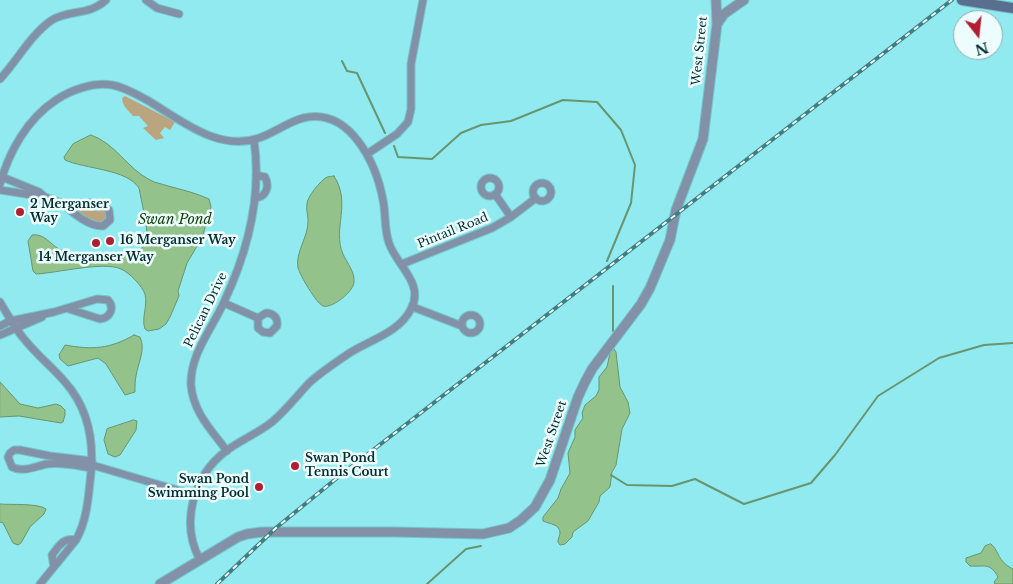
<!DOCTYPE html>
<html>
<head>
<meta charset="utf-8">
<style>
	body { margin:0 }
	#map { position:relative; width:1013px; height:584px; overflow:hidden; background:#90eaef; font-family:"Libre Baskerville",serif }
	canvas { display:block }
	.north { position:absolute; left:953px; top:10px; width:50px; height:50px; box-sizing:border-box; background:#edfdfe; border:1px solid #90aaac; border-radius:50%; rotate:164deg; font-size:14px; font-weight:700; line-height:20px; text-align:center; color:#042d30 }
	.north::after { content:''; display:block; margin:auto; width:18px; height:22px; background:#b11e32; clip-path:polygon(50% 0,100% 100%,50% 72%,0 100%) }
</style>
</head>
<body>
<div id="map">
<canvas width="1013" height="584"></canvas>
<div class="north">N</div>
</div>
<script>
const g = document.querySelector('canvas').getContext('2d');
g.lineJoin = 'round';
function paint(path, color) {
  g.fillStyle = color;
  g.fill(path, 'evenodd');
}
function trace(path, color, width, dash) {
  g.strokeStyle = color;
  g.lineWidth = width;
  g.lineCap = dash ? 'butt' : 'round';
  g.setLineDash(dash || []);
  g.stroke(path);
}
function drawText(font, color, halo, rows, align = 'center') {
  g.font = font + ' "Libre Baskerville",serif';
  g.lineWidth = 5;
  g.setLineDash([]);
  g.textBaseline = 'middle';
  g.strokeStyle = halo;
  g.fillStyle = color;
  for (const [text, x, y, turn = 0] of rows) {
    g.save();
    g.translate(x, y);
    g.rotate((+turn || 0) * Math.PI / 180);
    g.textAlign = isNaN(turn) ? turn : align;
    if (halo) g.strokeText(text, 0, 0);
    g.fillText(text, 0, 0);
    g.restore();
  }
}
paint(new Path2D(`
	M 125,96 L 175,122 L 170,130 L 165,127 L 160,133 L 164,138 L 156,140 L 143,128 L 148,126 L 139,116 L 133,116 C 129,111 122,106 122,98 Z
	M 78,204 L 77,208 L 98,211 L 101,207 L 107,212 L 108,221 L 100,224 L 83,217 L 69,205 Z`), '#bba57f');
const water = new Path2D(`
	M 91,135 C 115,143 128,169 150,180 C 155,183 163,184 168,186 C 183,190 196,193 209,199 L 211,207 L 202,238 L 187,263 L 178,291 L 179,296 L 170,317 L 166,324 L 159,329 L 148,331 L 145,329 C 141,318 148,306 145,294 C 142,286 130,273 121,269 C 104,261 57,273 36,274 L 33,271 L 28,241 L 32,235 C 44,233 50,244 59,249 C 76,258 144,266 147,238 C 148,229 141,199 139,188 C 127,169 85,169 65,160 L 64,157 L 73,144 Z
	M 334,176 C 352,204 332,228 343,254 C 347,263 355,272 354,282 C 354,291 332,309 323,306 C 316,303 300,275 298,268 C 295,252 309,236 308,220 C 308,215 306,209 307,204 C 307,197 320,181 327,177 C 327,177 333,176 334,176 Z
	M 134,335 L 140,337 C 146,349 138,363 136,376 C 135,381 135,386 135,392 L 125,395 L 106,364 L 98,358 L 68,366 L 60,359 L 59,355 L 65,345 C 92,350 110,349 134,335 Z
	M 614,349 L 616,352 L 620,387 L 628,402 L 630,413 L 622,429 L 616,465 L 612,472 L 610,487 L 600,496 L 599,502 L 588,521 L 573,532 L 572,537 L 565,544 L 560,545 L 558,542 C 558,539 559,537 560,534 C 561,524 549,524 543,521 L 543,517 L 558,498 L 561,489 L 570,473 L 568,453 L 575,437 L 575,430 L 583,418 L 582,413 L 585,405 L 596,396 L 599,390 L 599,377 L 607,367 L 610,353 Z
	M 0,382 L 20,404 L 38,408 L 56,404 L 61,406 L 65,410 L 65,415 L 63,422 L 61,423 L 19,416 L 0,417 Z
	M 134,420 L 137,421 L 136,430 L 120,455 L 115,457 L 108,454 L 104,440 L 107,429 Z
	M 0,504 C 11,505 38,503 46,509 L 44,514 L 30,527 L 21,543 L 18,545 L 13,543 L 3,523 L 0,522 Z
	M 991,544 C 1000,552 997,561 1013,569 L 1013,584 L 995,584 L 994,582 L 998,577 C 990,562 984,567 970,566 L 966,562 L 966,558 L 981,553 L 985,546 Z`);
paint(water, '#93c28a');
trace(water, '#68956f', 1);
trace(new Path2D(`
	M 342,61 L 347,71 L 357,73 L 385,133
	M 394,146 L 398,157 L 432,159 L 461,133 L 481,125 L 511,121 L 563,100 L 597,102 L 621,130 L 635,165 L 631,203 L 607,261
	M 613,331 L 613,286
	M 611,475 L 627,485 L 672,486 L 695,479 L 744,504 L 811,483 L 835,455 L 878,396 L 939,358 L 984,345 L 1013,343
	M 427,584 L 466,549 L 481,546`), '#68956f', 2);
const minor = new Path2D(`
	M 146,0 L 157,8 L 179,14
	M 0,79 C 17,61 31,34 52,20 C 70,9 89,16 106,0
	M 367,154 L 397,134 L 408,122 L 411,109 L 411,64 L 423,0
	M 2,177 L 39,192 L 45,197
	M481 187a9 9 0 1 1 18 0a9 9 0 1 1-18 0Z
	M533 192a9 9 0 1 1 18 0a9 9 0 1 1-18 0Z
	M 0,184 C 9,152 27,119 56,100 C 71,90 93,82 112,85 C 124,87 136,94 147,100 C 181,120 218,152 259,138 C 274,133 288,122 303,118 C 350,107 376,163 383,200 C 386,214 384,229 389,243 C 396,265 425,283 411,309 C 399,333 369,340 348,354 C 335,363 321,372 309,383 C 297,396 286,410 272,422 C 258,433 241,440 226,451 C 193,476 180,523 200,560
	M 0,190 L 45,197 L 64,204 L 88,203 L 99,204 L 109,210 L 110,220 L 103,226 C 90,227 72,213 64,204
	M 495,194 L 511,217
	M 255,198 C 266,197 270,187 265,177 L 256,175
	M 402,264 L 492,228 L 511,217 L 536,198
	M 0,302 C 8,315 15,329 25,340 C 37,355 52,367 65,382 C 90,410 95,445 90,482 C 88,502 86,522 76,540 L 40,584
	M 224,303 L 258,318 L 258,328 L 263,332 L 270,333 L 277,326 C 278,318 274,313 266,313 L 258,318
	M 413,307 L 462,326
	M462 324a9 9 0 1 1 18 0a9 9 0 1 1-18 0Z
	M 0,326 L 10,321 L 54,312 L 97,299 L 108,300 C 115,308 110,318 100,319 L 69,309
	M 0,335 L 42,317
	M 227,451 C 212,431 193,412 191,385 C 190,354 212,329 224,302 C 248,251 262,196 254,140
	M 92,465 L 194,495
	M 92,468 C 78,466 62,462 47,464 C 36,466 23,473 12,467 L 8,457 L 10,453 L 14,450 L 20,450 L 50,456 L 92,461
	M 54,567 L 52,555 C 59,546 63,537 76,540`);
const tertiary = new Path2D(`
	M 717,24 L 724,14 L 744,0
	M 160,584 L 238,537 L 247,534 L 262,532 L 395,532 L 483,534 L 509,528 L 521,520 L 535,507 L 550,480 L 578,397 L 585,382 L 592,369 L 641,304 L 650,288 L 670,240 L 676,210 L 703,139 L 717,24 L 716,0`);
const secondary = new Path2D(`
	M 962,0 L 1013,8`);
trace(minor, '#74c4c9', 9);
trace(tertiary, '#74c4c9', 11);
trace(secondary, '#74c4c9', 12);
trace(minor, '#8391a8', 7);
trace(tertiary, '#8391a8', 9);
trace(secondary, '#5a6e90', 10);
const rail = new Path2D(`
	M 217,584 L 277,527 L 337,478 L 952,0`);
trace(rail, '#407e82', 4);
trace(rail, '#edfdfe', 2, [5.5]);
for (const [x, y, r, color] of [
	[20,212,5,"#b11e32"],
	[110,241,5,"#b11e32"],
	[96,243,5,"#b11e32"],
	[295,466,5,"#b11e32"],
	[259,487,5,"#b11e32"]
]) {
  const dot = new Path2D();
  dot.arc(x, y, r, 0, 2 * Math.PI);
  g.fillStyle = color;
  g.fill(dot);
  trace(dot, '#edfdfe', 2);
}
drawText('12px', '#042d30', '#edfdfe', [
	["West Street",700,51,-84],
	["Pintail Road",453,231,-22],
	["Pelican Drive",206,310,-64],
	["West Street",552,434,-71]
]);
drawText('bold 12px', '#042d30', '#edfdfe', [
	["2 Merganser",30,205],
	["Way",30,219],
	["16 Merganser Way",120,241],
	["14 Merganser Way",96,258,"center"],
	["Swan Pond",305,459],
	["Tennis Court",305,473],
	["Swan Pond",249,480,"right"],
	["Swimming Pool",249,494,"right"]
], 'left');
drawText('italic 14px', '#144209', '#edfdfe', [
	["Swan Pond",175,220]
]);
</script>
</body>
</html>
